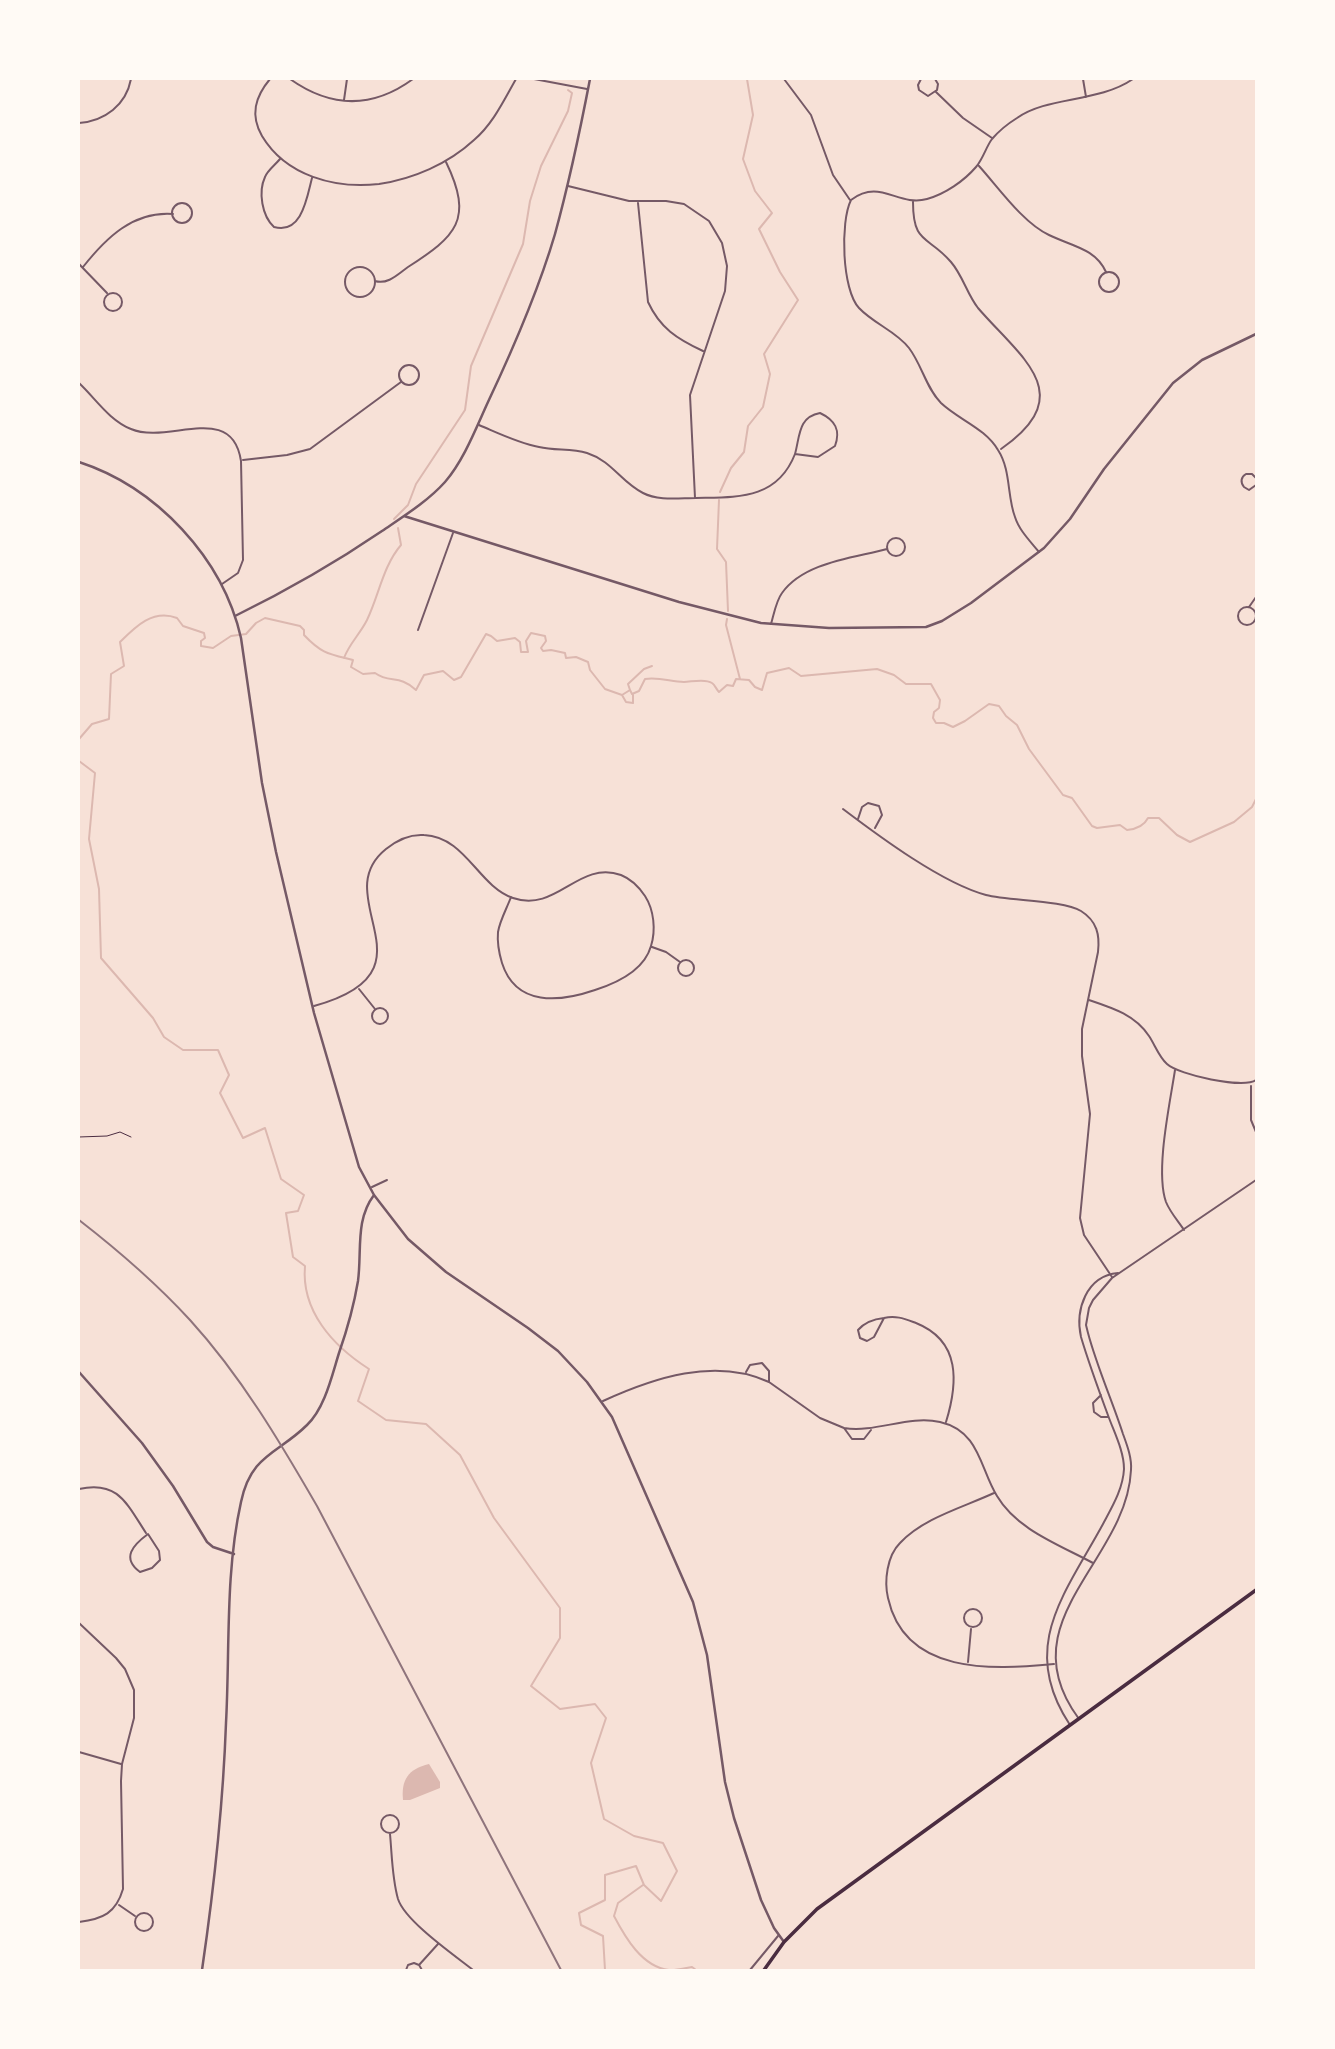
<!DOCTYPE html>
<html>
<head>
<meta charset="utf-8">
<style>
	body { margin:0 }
	#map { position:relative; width:1335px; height:2049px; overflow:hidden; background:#f7e1d7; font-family:"DejaVu Sans",sans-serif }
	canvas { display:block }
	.frame { position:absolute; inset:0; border:80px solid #fffaf5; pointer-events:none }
</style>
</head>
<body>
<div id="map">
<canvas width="1335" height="2049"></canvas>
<div class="frame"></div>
</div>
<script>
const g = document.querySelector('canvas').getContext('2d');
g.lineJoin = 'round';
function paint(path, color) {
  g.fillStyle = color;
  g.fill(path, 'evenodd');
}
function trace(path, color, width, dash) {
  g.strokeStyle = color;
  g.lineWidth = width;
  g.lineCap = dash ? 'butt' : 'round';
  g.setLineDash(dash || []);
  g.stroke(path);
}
paint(new Path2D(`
	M 429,1764 L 440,1782 L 440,1788 L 410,1800 L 403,1800 C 401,1780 408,1769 429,1764 Z`), '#dcb8b0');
trace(new Path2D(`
	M 720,492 L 731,468 L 744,452 L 748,426 L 763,407 L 770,374 L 764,354 L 798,300 L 780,272 L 759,229 L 772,213 L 755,191 L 743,159 L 753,115 L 747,79
	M 719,500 L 717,549 L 726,562 L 728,611
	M 394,519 L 408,505 L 416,484 L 465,410 L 471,366 L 523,244 L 530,201 L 541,166 L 568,111 L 572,93 L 568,90
	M 727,619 L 726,625 L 740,679
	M 344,658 C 349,644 360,634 367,620 C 379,595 383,566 401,545 L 398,528
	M 630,690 L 628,684 L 644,669 L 652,666
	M 622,695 L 626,702 L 633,703 L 633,695
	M 79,739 L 92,724 L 109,719 L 111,674 L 124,666 L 120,642 C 136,626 153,609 177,618 L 183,626 L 204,633 L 205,638 L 201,641 L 201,646 L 213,648 L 231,636 L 246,634 L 256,623 L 265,618 L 300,626 L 304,630 L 304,635 C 322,654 329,654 353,660 L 351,667 L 363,674 L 375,673 C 390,684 399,674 416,690 L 424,675 L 443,671 L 454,680 L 461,677 L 486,634 L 491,636 L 497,641 L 515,638 L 520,642 L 521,652 L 528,652 L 526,641 L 531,633 L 545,636 L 546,641 L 541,648 L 543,651 L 551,650 L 565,653 L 566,658 L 576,657 L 588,662 L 590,670 L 605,689 L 622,695 L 630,690 L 632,694 L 639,691 L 645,679 C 661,677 671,682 684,682 C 691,682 705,678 712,683 C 715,685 716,689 719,692 L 727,685 L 733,686 L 736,679 L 749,680 L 755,687 L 762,690 L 767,673 L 789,668 L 801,676 L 877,669 L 894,675 L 906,684 L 931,684 L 940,700 L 939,708 L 934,712 L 933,718 L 936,723 L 944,723 L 953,727 L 965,721 L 989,704 L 999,706 L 1006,716 L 1017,725 L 1029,749 L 1063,795 L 1072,798 L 1092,826 L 1097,828 L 1120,825 L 1127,830 C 1137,829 1144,826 1148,818 L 1159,818 L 1177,835 L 1190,842 L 1234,822 L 1252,807 L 1256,799
	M 79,761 L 95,773 L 89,839 L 99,889 L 101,958 L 153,1018 L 164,1037 L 183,1050 L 218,1050 L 229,1075 L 220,1093 L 243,1138 L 265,1128 L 281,1179 L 304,1195 L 298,1211 L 286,1213 L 293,1257 L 305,1266 C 301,1311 333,1346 369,1369 L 358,1401 L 386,1420 L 426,1424 L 460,1455 L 494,1518 L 560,1608 L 560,1638 L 531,1686 L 560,1709 L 595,1704 L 606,1718 L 591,1763 L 604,1819 L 634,1836 L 663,1843 L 677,1871 L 661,1901 L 644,1885 L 636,1866 L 605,1875 L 605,1900 L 579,1913 L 581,1925 L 603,1936 L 605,1970
	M 643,1885 L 618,1903 L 614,1916 C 625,1937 642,1967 669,1970 C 676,1971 685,1968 692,1967 L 696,1970`), '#dcb8b0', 2);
trace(new Path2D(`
	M 79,1137 L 107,1136 L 120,1132 L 131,1137`), '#4a2c40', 1);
trace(new Path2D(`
	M 372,1187 L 387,1180`), '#755966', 2);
trace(new Path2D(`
	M 270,79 C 255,97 250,115 262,136 C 286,176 335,189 379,184 C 413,179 448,164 474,140 C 493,124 504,100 516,79
	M 290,79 C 331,108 372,109 413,79
	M 534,79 L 587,89
	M 784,79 L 811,115 L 833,175 L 850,200
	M 921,79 L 918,85 L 919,90 L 928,96 L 937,90 L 938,84 L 935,79
	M 1083,79 L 1086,97
	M 936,92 L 963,118 L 992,138
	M 344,100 L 347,79
	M 79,123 C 105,121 126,105 131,79
	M 280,159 C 275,165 267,171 265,177 C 258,192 262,216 274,227 C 302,235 307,197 312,178
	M 979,166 C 998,187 1023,223 1049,235 C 1071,246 1095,248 1106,272
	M 568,186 L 629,201 L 666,201 L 684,204 L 709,221 L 722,243 L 727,266 L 725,291 L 690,395 L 695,498
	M 913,202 C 913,245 928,235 951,262 C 963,276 967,294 978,308 C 1021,358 1080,394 1001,449
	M 638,203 L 648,302 C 660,328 677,339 703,351
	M172 213a10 10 0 1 1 20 0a10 10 0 1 1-20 0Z
	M 79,264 L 107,293
	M 83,267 C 106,238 133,211 173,214
	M345 282a15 15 0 1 1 30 0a15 15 0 1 1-30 0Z
	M1099 282a10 10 0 1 1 20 0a10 10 0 1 1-20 0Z
	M 375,281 C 388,285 398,274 408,267 C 456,236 474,220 446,162
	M104 302a9 9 0 1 1 18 0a9 9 0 1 1-18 0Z
	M399 375a10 10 0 1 1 20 0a10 10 0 1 1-20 0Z
	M 79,383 C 96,399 109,420 131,429 C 168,445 232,401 241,461 L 243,560 L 238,573 L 222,584
	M 820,413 C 835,420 841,430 835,446 L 818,457 L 795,454 C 800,436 798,417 820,413 Z
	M 479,425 C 498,433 518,443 539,447 C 555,451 571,448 587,453 C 612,461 621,482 643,493 C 658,501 679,498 696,498 C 737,497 777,500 795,454
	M 243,460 L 287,455 L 310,449 L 401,382
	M 1256,478 L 1252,474 L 1246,474 C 1241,477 1240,482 1244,487 L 1249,490 L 1256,485
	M887 547a9 9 0 1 1 18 0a9 9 0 1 1-18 0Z
	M 1039,552 C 1030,541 1019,530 1015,517 C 1007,496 1011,470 998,450 C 985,428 959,420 941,403 C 926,388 922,365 909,348 C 896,331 874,324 859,308 C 842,290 840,222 851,200 C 880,178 898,207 927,199 C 945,194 964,181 976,167 C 983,159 986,147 992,139 C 998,132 1009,123 1017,118 C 1048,96 1098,103 1133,79
	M 1249,607 L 1256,597
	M1238 616a9 9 0 1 1 18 0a9 9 0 1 1-18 0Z
	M 771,624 C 774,614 776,601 782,593 C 804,562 854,558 887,549
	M 418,630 L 453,533
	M 843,809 C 880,837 942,883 986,895 C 1009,901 1063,900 1081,911 C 1097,921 1100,935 1098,952 L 1082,1029 L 1082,1056 L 1090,1114 L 1080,1218 L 1084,1235 L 1112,1277
	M 858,819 L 862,807 L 868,803 L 879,806 L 882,815 L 875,828
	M 652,947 L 666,952 L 680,962
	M678 968a8 8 0 1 1 16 0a8 8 0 1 1-16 0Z
	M 359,989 L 375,1009
	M 1089,1000 C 1113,1008 1135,1015 1149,1036 C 1155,1045 1159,1057 1167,1064 C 1179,1075 1243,1089 1256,1080
	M 314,1006 C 442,971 325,898 386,849 C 397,840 410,834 424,835 C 466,837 478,886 513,898 C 557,913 578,860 621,875 C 631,879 639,887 645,896 C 654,910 656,930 651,946 C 644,971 617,983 595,990 C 560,1002 516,1007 502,963 C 499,953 497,943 498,932 C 500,920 507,908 511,897
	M372 1016a8 8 0 1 1 16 0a8 8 0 1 1-16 0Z
	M 1175,1070 C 1170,1103 1155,1171 1166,1202 C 1170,1212 1178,1221 1184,1230
	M 1251,1086 L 1251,1120 L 1256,1132
	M 884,1318 C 896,1315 905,1319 916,1323 C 961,1341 958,1383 946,1422
	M 884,1318 L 874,1337 L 867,1341 L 860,1338 L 858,1330 C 865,1322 874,1319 884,1318 Z
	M 746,1372 L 750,1365 L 762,1363 L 769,1371 L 769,1382 L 820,1418 L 844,1428 L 852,1439 L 864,1439 L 871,1430
	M 1101,1395 L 1093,1403 L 1094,1412 L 1101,1417 L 1108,1417
	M 603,1401 C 653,1378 715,1357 769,1382
	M 844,1428 C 876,1433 908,1415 940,1422 C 980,1431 980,1469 997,1496 C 1017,1530 1060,1545 1093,1563
	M 79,1489 C 118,1480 127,1504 146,1533
	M 994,1493 C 964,1507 923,1518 900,1543 C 887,1556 884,1581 888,1598 C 905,1675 992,1670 1054,1664
	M 148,1534 L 159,1551 L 160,1560 L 152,1568 L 140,1572 C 121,1558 133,1545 148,1534 Z
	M964 1618a9 9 0 1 1 18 0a9 9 0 1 1-18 0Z
	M 79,1623 L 116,1658 L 125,1669 L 134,1690 L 134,1718 L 122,1764 L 121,1781 L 123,1889 C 116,1913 103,1919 79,1922
	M 968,1662 L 971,1629
	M 1079,1719 C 1006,1621 1127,1562 1131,1470 C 1132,1458 1127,1445 1123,1434 C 1112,1400 1097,1367 1088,1333 L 1086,1325 L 1089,1308 L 1093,1300 L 1112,1278 L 1256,1180
	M 1070,1725 C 1018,1647 1065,1594 1103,1524 C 1112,1507 1123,1489 1124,1469 C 1124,1452 1115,1434 1109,1418 C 1099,1391 1089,1364 1081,1337 C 1075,1310 1086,1276 1118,1273
	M 79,1752 L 121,1764
	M381 1824a9 9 0 1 1 18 0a9 9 0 1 1-18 0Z
	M 390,1834 C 392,1855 392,1878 398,1899 C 405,1921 454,1955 473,1970
	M 119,1905 L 135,1916
	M135 1922a9 9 0 1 1 18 0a9 9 0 1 1-18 0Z
	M 419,1965 L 438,1944
	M 406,1970 L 408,1965 L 414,1963 L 419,1965 L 422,1970
	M 750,1970 L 778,1936`), '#755966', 2);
trace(new Path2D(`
	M 79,462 C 156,487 223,558 241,638 L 262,783 L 276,852 L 314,1013 L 359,1167 L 374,1195 L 408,1239 L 446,1272 L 528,1328 L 558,1351 L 587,1382 L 612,1417 L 693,1602 L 707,1655 L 725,1782 L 734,1818 L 761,1900 L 774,1928 L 784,1942
	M 404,516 L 679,602 L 761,623 L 829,628 L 926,627 L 942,621 L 971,603 L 1044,548 L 1070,519 L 1104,469 L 1173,383 L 1202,360 L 1256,334
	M 235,616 C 286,591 335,563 382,531 C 404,516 428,501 445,482 C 464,460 476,428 488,402 C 513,349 538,292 555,234 C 569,183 580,131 590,79
	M 79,1372 L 142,1443 L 173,1486 L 207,1542 L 213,1547 L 234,1554
	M 202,1970 C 214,1888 223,1806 226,1723 C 230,1650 225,1574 241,1502 C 251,1454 278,1454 307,1425 C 325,1408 332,1375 339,1353 C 347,1330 354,1305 358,1281 C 362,1251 355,1220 374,1195`), '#755966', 2.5);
trace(new Path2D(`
	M 764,1970 L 784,1942 L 817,1909 L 1256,1590`), '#4a2c40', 3.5);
trace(new Path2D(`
	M 79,1220 C 119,1251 156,1283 190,1320 C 241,1376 280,1442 317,1506 L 561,1970`), '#8f747c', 2);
</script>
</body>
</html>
